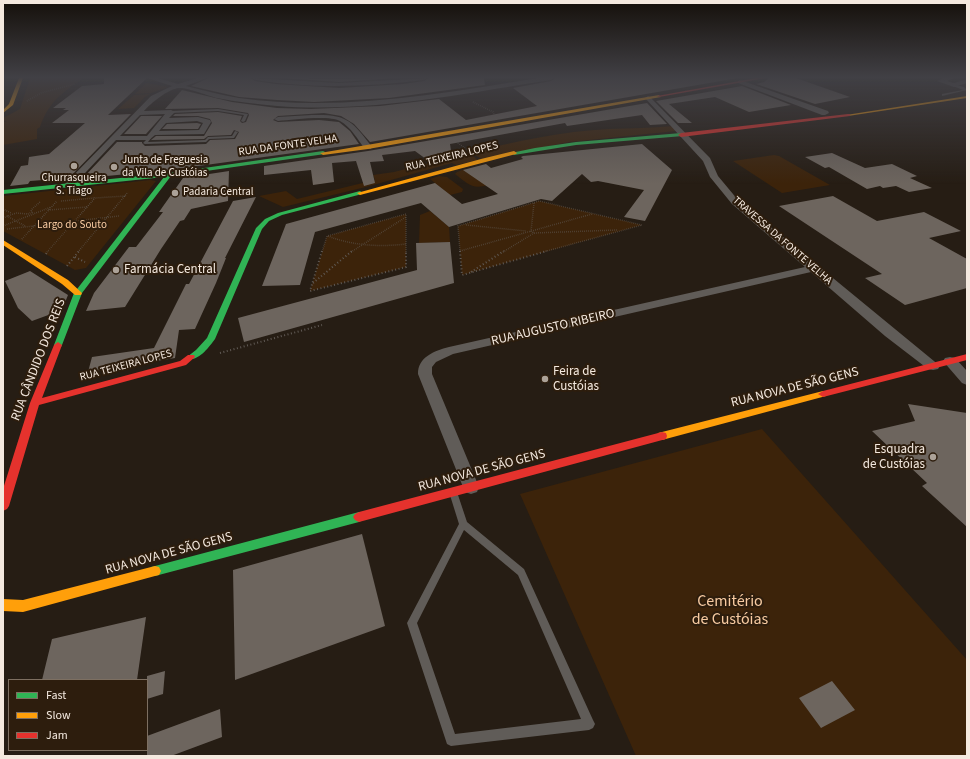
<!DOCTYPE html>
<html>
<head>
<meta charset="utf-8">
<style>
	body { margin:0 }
	#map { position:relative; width:970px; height:759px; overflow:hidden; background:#261d14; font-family:"Source Sans 3",sans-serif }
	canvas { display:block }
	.frame { position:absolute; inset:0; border:4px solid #f4e9df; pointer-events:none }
	.legend { position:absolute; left:8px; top:679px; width:140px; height:72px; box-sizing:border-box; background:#2d1d0d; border:1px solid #7d6f61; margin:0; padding:5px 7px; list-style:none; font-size:12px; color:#f4e9df }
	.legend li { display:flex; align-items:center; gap:8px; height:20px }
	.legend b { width:20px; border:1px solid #7d6f61 }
</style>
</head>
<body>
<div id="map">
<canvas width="970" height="759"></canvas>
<div class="frame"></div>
<ul class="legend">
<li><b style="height:5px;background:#30b455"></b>Fast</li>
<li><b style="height:5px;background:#ff9f0a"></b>Slow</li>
<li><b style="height:5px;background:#e5322d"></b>Jam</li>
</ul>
</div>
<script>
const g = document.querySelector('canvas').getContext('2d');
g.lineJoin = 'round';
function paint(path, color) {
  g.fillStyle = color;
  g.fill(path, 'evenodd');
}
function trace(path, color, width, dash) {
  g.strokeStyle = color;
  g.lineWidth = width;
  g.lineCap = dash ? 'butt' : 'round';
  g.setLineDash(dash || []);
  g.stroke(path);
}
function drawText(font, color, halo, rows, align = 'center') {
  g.font = font + ' "Source Sans 3",sans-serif';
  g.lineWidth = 4;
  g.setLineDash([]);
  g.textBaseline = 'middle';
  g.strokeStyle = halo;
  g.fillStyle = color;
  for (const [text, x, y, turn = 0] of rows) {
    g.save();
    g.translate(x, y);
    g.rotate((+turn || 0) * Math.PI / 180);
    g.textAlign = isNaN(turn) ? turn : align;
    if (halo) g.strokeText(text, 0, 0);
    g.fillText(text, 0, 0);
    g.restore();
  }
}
paint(new Path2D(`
	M 30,78 L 84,78 C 62,93 49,101 40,127 L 37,129 L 37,139 L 3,145 L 3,122 L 7,121 L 3,121 L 3,118 L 20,109 Z
	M 146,83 L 169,87 L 151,93 L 135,94 Z
	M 150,94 L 145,97 L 134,108 L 118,109 L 134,95 Z
	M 673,126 L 676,131 L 569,142 L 483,160 L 470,152 C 516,142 562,131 609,129 C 630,128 652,128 673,126 Z
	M 469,153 L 478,160 L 456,165 L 452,163 L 366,187 L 283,207 L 259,196 L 286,191 L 297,199 L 375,180 L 373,175 L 394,172 Z
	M 774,155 L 779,156 L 830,185 L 782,193 L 733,161 Z
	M 465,169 L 488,185 C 472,190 467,183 455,174 L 457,172 Z
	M 439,176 L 447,177 L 463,189 L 462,192 L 450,195 L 430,179 Z
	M 150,180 L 156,181 L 86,268 L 75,270 L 3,231 L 3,196 Z
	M 539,201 L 642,225 L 462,275 L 458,226 Z
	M 430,211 L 449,227 L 450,242 L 419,243 L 420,215 Z
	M 406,214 L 406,267 L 310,291 L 327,236 Z
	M 762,429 L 967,660 L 967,756 L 636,756 L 520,494 Z`), '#3c230a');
paint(new Path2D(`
	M 104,78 L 146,78 L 146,79 L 108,115 L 131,114 L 69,178 L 30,181 L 28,184 L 10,186 L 21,166 L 28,165 L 29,157 L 49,154 L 85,123 L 52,123 L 69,110 L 63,110 L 66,108 L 53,108 L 82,86 L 104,84 Z
	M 208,78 L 251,78 L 255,81 L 276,84 L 339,88 L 403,84 L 424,81 L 428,78 L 484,78 L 485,85 L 389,98 L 314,102 L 277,100 L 239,97 L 191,86 Z
	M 281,78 L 310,78 L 309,79 L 397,78 L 339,82 Z
	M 555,78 L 738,78 L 370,142 L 354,124 L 341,116 L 324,113 L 278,116 L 273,120 L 278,122 L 319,120 L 339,122 L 350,131 L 359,144 L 169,170 L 86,178 L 87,176 L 84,177 L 117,142 L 142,142 L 142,143 L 145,146 L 206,144 L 210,140 L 235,139 L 239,132 L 234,130 L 231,135 L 208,136 L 204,139 L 151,140 L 156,136 L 204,136 L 212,123 L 210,119 L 198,116 L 173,116 L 175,114 L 218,112 L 242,116 L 240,121 L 242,123 L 246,122 L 249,115 L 248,113 L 218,108 L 165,109 L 182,90 L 232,102 L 277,108 L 311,109 L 380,106 L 439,99 L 466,120 L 537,106 L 513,88 L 551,81 Z
	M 769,78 L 796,78 L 850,97 L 815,104 L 756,84 L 764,82 Z
	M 742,86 L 791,105 L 749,112 L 715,97 L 669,104 L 692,123 L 678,123 L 656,101 Z
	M 647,103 L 667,124 L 650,125 L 642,115 L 567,126 L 565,123 L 450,144 L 452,157 L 430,162 L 415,151 L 382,155 L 384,161 L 370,162 L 375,183 L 364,186 L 356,161 L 332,163 L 334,182 L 313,185 L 311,170 L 264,175 L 264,166 L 368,151 Z
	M 141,116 L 162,116 L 146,134 L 124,134 Z
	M 197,123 L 201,124 L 198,129 L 162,129 L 167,124 Z
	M 642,144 L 672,170 L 645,221 L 624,217 L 644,190 L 598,181 L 591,182 L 582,174 L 552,201 L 541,199 L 449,227 L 421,203 L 315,232 L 300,285 L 262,286 L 286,224 L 435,183 L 462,204 L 498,194 L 463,170 L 486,164 L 491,168 L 523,159 L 521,157 L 523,156 Z
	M 832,153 L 865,168 L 892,164 L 917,176 L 910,178 L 932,188 L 909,192 L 896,186 L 883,188 L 880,186 L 867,189 L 829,167 L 825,168 L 805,157 Z
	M 229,171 L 228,201 L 191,209 L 184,220 L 180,221 L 161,249 L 125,307 L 86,311 L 94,293 L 129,247 L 136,247 L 163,212 L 159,212 L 183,178 Z
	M 833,196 L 877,221 L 924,212 L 961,231 L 929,238 L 967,259 L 967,288 L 905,305 L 865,278 L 882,274 L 779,206 Z
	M 256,197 L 225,258 L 226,258 L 216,283 L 195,329 L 179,330 L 175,358 L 88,372 L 92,357 L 154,348 L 186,284 L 189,284 L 233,201 Z
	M 450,242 L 454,283 L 244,342 L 238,318 L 417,270 L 416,243 Z
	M 30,271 L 68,295 L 62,310 L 32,321 L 18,308 L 5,281 Z
	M 908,404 L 967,413 L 967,527 L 922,486 L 927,483 L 872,431 L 915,421 Z
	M 362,534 L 385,626 L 235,680 L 233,570 Z
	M 146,617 L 137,680 L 42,680 L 52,639 Z
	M 165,671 L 163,694 L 147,699 L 147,676 Z
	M 832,681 L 855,710 L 821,728 L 799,698 Z
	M 220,709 L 222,737 L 171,756 L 147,756 L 147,736 Z`), '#6d655e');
trace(new Path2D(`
	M 27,101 L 41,93 L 75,84
	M 473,102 L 493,112 L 494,114
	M 458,143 L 470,152
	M 61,201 L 94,198
	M 534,203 L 531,231 L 534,233 L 617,230
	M 3,209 L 11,213
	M 48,210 L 87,207
	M 28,214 L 32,212 L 31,210 L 40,202
	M 7,216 L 25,226
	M 3,218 L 16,213 L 28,214
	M 466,225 L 526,231
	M 3,226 L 51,207
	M 7,229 L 119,216
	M 328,236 C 353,246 380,247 406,244
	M 22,239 L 57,201
	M 460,251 L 592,214
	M 47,252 L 95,198 L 126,196
	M 78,252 L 128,192
	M 322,252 L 327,236 L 406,214 L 406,252
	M 351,252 L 406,217
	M 460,252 L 458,226 L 539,201 L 642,225 L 543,252
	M 503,252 L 534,233`), '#605a55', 1.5, [0.5, 1.5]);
trace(new Path2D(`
	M 322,251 L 310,291 L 406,267 L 406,251
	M 460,251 L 462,275 L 547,251
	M 46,254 L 48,251
	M 75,257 L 85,262
	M 67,266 L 79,251
	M 471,272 L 504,251
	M 313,283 L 352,251
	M 220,353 L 322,325`), '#605a55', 2, [1, 2.5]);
paint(new Path2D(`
	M 953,84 L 964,87 L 967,90 L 942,96 L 942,94 L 963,90 L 953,86 Z
	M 218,109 L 248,114 L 245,121 L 243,122 L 241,121 L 244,115 L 218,111 L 171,113 L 169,112 L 171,111 Z
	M 235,131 L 238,132 L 234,138 L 209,139 L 206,142 L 145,144 L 143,143 L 149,137 L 151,138 L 148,142 L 205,140 L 208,137 L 232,136 Z
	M 453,489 L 456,490 L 457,492 L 467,522 L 524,569 L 593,720 L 595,724 L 593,728 L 589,730 L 451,746 L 447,744 L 407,623 L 459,524 L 449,492 L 450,490 ZM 464,530 L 518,575 L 581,719 L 455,734 L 417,623 Z`), '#605c58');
paint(new Path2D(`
	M 147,78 L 158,78 L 178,84 L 197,78 L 207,78 L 186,86 C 203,90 221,95 239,98 C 339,112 439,94 538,78 L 554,78 L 551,80 C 461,94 369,113 277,106 C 257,104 237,102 217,98 C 209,96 186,87 179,88 C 168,89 151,103 144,111 L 171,110 L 175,112 L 169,118 L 198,117 L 210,120 L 211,122 L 204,134 L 155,135 L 149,140 L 116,140 L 71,188 L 65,188 L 63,186 L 65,184 L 151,96 L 172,86 ZM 165,114 L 147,136 L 120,136 L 140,115 ZM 197,121 L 203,123 L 199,130 L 159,131 L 166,123 Z
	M 252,78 L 339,83 L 427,78 L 424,80 C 367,87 312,89 255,80 Z
	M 943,78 L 954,78 L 947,81 L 954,83 L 967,79 L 967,83 L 954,87 L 937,81 Z
	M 740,80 L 828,111 L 829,113 L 825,115 L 822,115 L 738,83 L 738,81 Z
	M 648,96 L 650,97 L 710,158 L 718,176 L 738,200 L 940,366 L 938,369 L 933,370 L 928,369 L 885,336 L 811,272 L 453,354 L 436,362 L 432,367 L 432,374 L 479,487 L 477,492 L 471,494 L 465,492 L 418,374 C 418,357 434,351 449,347 L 805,267 L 732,204 L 710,177 L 703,161 L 646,99 L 645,98 Z
	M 312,115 C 346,114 352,120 372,147 L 371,149 L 365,149 C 358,140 351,127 340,121 C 328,115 292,120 278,121 L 274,119 L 278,117 Z
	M 950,357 L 955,358 L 967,371 L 967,385 L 962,383 L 943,361 L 945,358 Z`), '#605c58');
paint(new Path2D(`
	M 681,133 L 683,134 L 683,136 L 576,145 L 514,155 L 511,153 L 535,148 L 576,142 Z
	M 323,151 L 325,152 L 325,154 L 171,176 L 82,293 L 62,345 L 61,347 L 55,347 L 54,345 L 74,293 L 164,177 L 3,194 L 3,190 L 169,173 Z
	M 360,191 L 363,193 L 362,194 L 282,215 L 269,221 L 262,229 L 215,339 C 209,347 199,361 188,359 L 187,357 L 196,350 L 207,338 L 256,228 L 265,219 L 278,213 Z
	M 359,512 L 363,514 L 365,517 L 363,520 L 359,522 L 155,576 L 151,575 L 149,571 L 151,567 L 155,566 Z`), '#30b455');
paint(new Path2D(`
	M 19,78 L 23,78 L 13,105 L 3,113 L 3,110 L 9,104 Z
	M 659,95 L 661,97 L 368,149 L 323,155 L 320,153 Z
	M 967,96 L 967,98 L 848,116 L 846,115 Z
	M 514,151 L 517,153 L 516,154 L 360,195 L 357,193 L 481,159 Z
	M 3,240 L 68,280 L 82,293 L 81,295 L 75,295 L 62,284 L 3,245 Z
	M 823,391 L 828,394 L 826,396 L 662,440 L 658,439 L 657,436 L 658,433 L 662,432 Z
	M 155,566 L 159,567 L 161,571 L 159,575 L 155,576 L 23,612 L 3,611 L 3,599 L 23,600 Z`), '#ff9f0a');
paint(new Path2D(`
	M 756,78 L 766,78 L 659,97 L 657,96 Z
	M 848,114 L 850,114 L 850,116 L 681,137 L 678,135 L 681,133 Z
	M 58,342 L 62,345 L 42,398 L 180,361 L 188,355 L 194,355 L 195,357 L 186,365 L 39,405 L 9,506 L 7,509 L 3,511 L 3,489 L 30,403 L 54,345 Z
	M 967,354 L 967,360 L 823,397 L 818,394 L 823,391 Z
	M 662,432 L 666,433 L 667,436 L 666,439 L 359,522 L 355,520 L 353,517 L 355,514 L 359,512 Z`), '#e5322d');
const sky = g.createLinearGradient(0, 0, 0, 184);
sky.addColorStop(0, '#15100b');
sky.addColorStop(0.42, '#414045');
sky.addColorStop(1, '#41404500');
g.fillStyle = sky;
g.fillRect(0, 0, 970, 184);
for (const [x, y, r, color] of [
	[74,166,4,"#aca298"],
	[114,167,4,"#aca298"],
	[175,193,4,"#aca298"],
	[116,270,4,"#aca298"],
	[545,379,4,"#aca298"],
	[933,457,4,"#aca298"]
]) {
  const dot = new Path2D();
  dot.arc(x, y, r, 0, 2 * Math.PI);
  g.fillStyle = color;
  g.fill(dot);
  trace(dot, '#2d1d0d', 1.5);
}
drawText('11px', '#f4e9df', '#2d1d0d', [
	["RUA DA FONTE VELHA",288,146,-8],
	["RUA TEIXEIRA LOPES",452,157,-14],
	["TRAVESSA DA FONTE VELHA",782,241,41],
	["RUA TEIXEIRA LOPES",126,366,-15]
]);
drawText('11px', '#f4e9df', '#2d1d0d', [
	["Junta de Freguesia",122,161],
	["da Vila de Custóias",122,174],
	["Churrasqueira",74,179,"center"],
	["S. Tiago",74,192,"center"],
	["Padaria Central",183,193]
], 'left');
drawText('11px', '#f8cba2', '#2d1d0d', [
	["Largo do Souto",72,226]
]);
drawText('13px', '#f4e9df', '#2d1d0d', [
	["Farmácia Central",124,270],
	["Feira de",553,372],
	["Custóias",553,387],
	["Esquadra",925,450,"right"],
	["de Custóias",925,465,"right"]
], 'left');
drawText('13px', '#f4e9df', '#2d1d0d', [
	["RUA AUGUSTO RIBEIRO",553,328,-13],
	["RUA CÂNDIDO DOS REIS",39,360,-69],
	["RUA NOVA DE SÃO GENS",795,388,-14],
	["RUA NOVA DE SÃO GENS",482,471,-15],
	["RUA NOVA DE SÃO GENS",169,554,-15]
]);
drawText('16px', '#f8cba2', '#2d1d0d', [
	["Cemitério",730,602],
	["de Custóias",730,620]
]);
</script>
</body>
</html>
